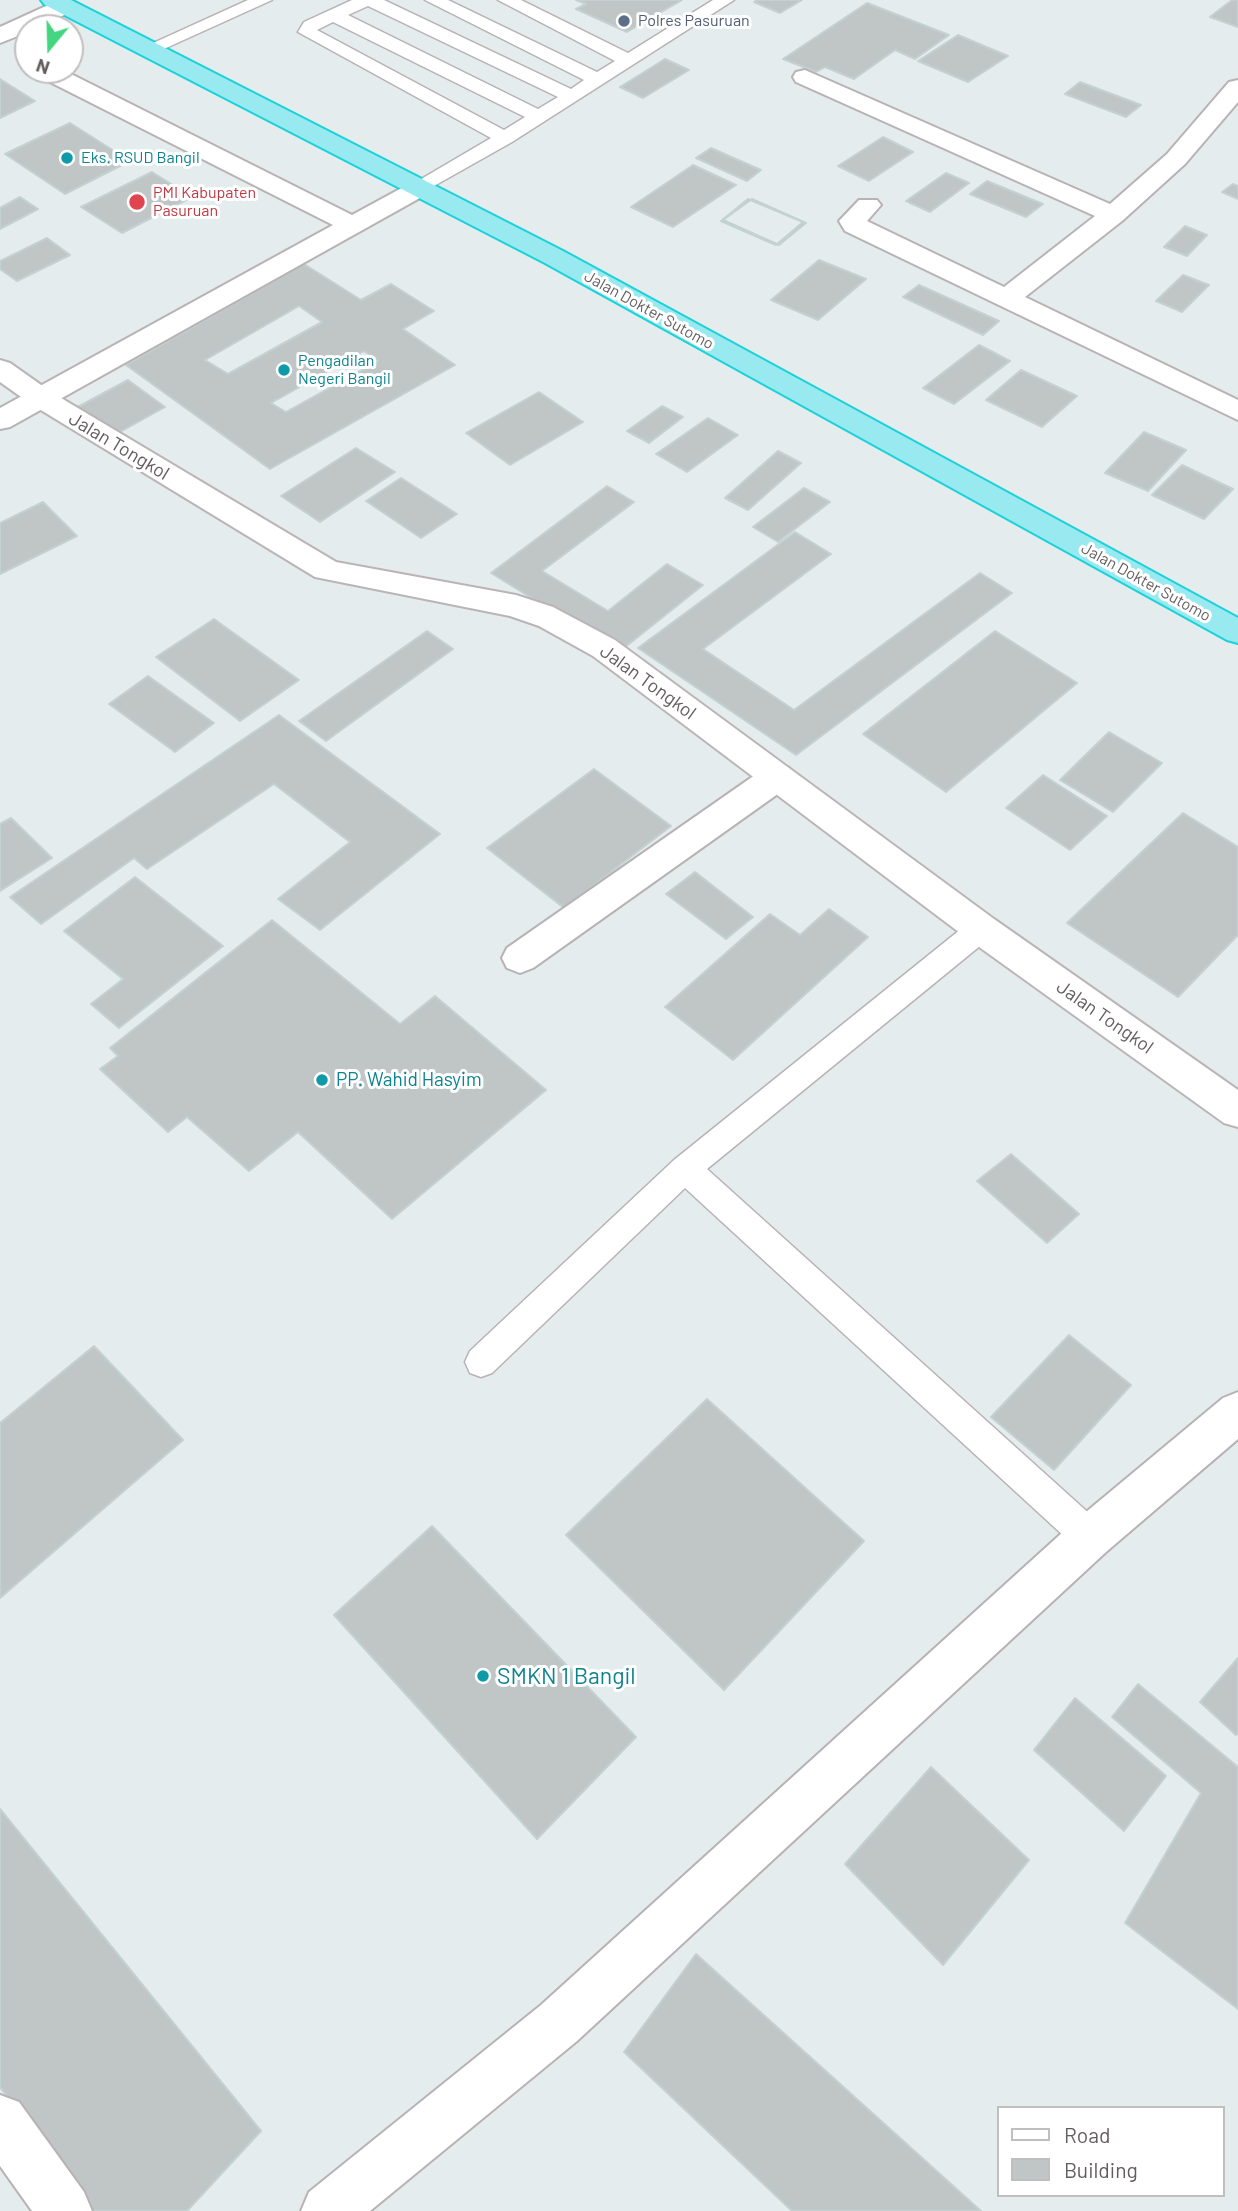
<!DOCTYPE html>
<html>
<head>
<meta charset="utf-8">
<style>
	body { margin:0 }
	#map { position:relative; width:1238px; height:2211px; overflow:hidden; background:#e5eced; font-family:Barlow,sans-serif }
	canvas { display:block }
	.legend { position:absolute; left:997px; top:2106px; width:228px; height:91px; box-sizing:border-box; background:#fff; border:2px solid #c1bebf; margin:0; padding:9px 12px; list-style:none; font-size:21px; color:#645d5e }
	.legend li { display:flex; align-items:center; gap:14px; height:35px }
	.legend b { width:35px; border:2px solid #c1bebf }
	.north { position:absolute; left:14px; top:14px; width:70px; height:70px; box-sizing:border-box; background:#fff; border:2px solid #c1bebf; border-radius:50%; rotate:199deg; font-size:19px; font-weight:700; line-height:28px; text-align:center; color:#645d5e }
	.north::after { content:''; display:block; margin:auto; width:24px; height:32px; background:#44d581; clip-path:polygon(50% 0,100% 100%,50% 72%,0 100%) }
</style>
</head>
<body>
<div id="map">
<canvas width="1238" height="2211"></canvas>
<ul class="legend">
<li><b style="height:9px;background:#fff"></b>Road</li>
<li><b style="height:19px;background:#c0c6c6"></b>Building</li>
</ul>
<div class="north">N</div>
</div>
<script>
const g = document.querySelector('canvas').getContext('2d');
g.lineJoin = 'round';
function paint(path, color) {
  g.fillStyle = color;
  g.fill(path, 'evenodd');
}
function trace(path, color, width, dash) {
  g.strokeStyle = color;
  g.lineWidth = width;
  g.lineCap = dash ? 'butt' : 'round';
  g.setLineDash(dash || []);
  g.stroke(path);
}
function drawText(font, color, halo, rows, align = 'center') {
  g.font = font + ' Barlow,sans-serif';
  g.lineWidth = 6;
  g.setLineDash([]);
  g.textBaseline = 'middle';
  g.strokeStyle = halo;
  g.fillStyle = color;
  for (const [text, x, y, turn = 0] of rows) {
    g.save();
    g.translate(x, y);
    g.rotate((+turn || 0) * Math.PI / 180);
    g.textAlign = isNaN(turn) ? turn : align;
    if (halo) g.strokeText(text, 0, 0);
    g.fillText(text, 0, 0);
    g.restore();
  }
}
const building = new Path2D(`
	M 576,0 L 682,0 L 627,32 L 576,9 L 586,4 Z
	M 757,0 L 802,0 L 780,13 L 754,2 Z
	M 1232,0 L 1238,0 L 1238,27 L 1210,17 Z
	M 867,3 L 949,35 L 915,59 L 895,50 L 854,79 L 825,67 L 816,72 L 783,59 Z
	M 958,35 L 1008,56 L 968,82 L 918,61 Z
	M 665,59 L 689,70 L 643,98 L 620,87 Z
	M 0,79 L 35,101 L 0,118 Z
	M 1080,82 L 1141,105 L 1126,117 L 1065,94 Z
	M 70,123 L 130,161 L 65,194 L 5,154 Z
	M 883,137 L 913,152 L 869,181 L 838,166 Z
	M 711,148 L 761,170 L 747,181 L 696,158 Z
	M 693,165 L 736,185 L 673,227 L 631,207 Z
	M 152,172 L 192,197 L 122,233 L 81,207 Z
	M 946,173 L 969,183 L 930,212 L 906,201 Z
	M 987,181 L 1043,204 L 1026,217 L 970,194 Z
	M 1233,184 L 1238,186 L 1238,199 L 1222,192 Z
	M 20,197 L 38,209 L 0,229 L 0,208 Z
	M 748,199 L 803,222 L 776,245 L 721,221 Z
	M 752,199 L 806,223 L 779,245 L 723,220 Z
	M 1185,226 L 1207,235 L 1187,256 L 1164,247 Z
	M 47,238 L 70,255 L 17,281 L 0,269 L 0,261 Z
	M 819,260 L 866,279 L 818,320 L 771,300 Z
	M 304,264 L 361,300 L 391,284 L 434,311 L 403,329 L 455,365 L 270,469 L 126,365 ZM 299,306 L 322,322 L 228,374 L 205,360 ZM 364,351 L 378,361 L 286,412 L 271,403 Z
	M 1183,275 L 1209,285 L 1182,312 L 1156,301 Z
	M 919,285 L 999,321 L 983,335 L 903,297 Z
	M 979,345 L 1010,361 L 954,404 L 923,388 Z
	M 1021,370 L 1077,396 L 1042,427 L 986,400 Z
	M 128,380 L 165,407 L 111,437 L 74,409 Z
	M 539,392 L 583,422 L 510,465 L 466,433 Z
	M 662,406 L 683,417 L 649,443 L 627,431 Z
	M 708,418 L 738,435 L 687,472 L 656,454 Z
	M 1144,432 L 1186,450 L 1148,491 L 1105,473 Z
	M 356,448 L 395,472 L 320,522 L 281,496 Z
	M 778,451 L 801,463 L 748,510 L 725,498 Z
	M 1182,465 L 1233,489 L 1204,519 L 1152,495 Z
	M 401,478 L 457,514 L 421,538 L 366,501 Z
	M 607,486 L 634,502 L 542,571 L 608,611 L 667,564 L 703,585 L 619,652 L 491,573 Z
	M 804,488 L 830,502 L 778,542 L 753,527 Z
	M 43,502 L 77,536 L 0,574 L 0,523 Z
	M 795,532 L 831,554 L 703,649 L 794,710 L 980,573 L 1012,593 L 796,755 L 638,648 Z
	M 214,619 L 299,680 L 240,721 L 156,657 Z
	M 427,631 L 453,649 L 326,741 L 299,721 Z
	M 995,631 L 1077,683 L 946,792 L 863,734 Z
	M 148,676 L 214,723 L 175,752 L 109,704 Z
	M 279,715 L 440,834 L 320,930 L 278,899 L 350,842 L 274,784 L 147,869 L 134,858 L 41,924 L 10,897 Z
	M 1109,732 L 1162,763 L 1113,812 L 1060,780 Z
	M 594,769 L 671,826 L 564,908 L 487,848 Z
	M 1043,775 L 1107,816 L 1070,850 L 1006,808 Z
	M 1183,813 L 1238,847 L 1238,935 L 1178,997 L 1067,923 Z
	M 11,818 L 52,858 L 0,891 L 0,824 Z
	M 695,872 L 753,917 L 726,939 L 666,894 Z
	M 135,877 L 223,946 L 119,1028 L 91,1004 L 123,979 L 64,931 Z
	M 829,909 L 868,937 L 733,1060 L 665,1007 L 770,914 L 800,935 Z
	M 272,920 L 400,1024 L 435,996 L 546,1090 L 392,1219 L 298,1132 L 249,1171 L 187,1117 L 168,1132 L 100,1069 L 118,1056 L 110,1048 Z
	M 1011,1154 L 1079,1214 L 1047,1243 L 977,1181 Z
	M 1069,1335 L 1131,1385 L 1054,1470 L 991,1417 Z
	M 94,1346 L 183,1440 L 0,1598 L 0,1423 Z
	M 707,1399 L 864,1541 L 724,1690 L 566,1535 Z
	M 432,1526 L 636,1737 L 537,1839 L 334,1615 Z
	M 1238,1658 L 1238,1733 L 1236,1735 L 1200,1702 Z
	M 1138,1684 L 1238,1767 L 1238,2009 L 1125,1923 L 1201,1793 L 1112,1717 Z
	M 1075,1698 L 1166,1776 L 1124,1831 L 1034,1750 Z
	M 931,1767 L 1029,1860 L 943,1965 L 845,1864 Z
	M 0,1809 L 261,2131 L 187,2211 L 93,2211 L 0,2087 Z
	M 696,1954 L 981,2211 L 792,2211 L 624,2052 Z`);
paint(building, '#c0c6c6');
trace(building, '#c4d1d2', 2);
const lane = new Path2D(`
	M 248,0 L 272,0 L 155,53 L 149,54 L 140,49 Z
	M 352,0 L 384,0 L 571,89 L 584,80 L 425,0 L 448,0 L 597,72 L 615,61 L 498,0 L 521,0 L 628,53 L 713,0 L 734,0 L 512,142 L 418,195 L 408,189 L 411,185 L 491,138 L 298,32 L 304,22 ZM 368,6 L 558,97 L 538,109 L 348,15 ZM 333,22 L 525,117 L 504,130 L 317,30 Z
	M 981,918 L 991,921 L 995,929 L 991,937 L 707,1169 L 1102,1525 L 1107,1537 L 1102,1549 L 1090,1554 L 1078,1549 L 685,1188 L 492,1373 L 481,1377 L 470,1373 L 465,1362 L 470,1351 L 674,1160 L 971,921 Z`);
const street = new Path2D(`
	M 57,1 L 73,1 L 77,6 L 73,11 L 36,28 L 28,28 L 28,32 L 0,43 L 0,27 Z
	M 32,70 L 63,70 L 352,215 L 409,184 L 427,184 L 431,189 L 427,194 L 10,427 L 0,429 L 0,408 L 333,225 L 36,75 Z
	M 805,70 L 1110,204 L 1167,154 L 1229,82 L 1238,80 L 1238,102 L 1185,164 L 1122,221 L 1025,297 L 1238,400 L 1238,420 L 845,231 L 839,221 L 859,200 L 877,200 L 881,205 L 867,221 L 1004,287 L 1095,216 L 796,82 L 793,77 L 796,72 Z
	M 777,764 L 789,768 L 794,777 L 789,786 L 533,968 L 520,973 L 507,968 L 502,958 L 507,948 L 765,768 Z
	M 1238,1392 L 1238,1439 L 1106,1552 L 577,2041 L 370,2211 L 301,2211 L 309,2192 L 541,2005 L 1074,1522 L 1223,1398 Z
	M 0,2095 L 19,2102 L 84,2192 L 92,2211 L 32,2211 L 0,2166 Z`);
const secondary = new Path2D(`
	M 0,360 L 10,363 L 51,392 L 336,562 L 516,595 L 553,607 L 615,640 L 994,919 L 1238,1090 L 1238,1127 L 1224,1123 L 968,939 L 593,656 L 539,626 L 510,616 L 315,577 L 31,404 L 0,382 Z`);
const highway = new Path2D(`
	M 41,0 L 71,0 L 563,251 L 1238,618 L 1238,643 L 1227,640 L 545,263 L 45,5 Z`);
trace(lane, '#b8b2b3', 3);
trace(street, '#b8b2b3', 4);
trace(secondary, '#bbb4b5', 4);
trace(highway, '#1bd2d8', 4);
paint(lane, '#fff');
paint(street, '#fff');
paint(secondary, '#fff');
paint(highway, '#99e9f1');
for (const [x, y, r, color] of [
	[624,21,7,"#5c6f8a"],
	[67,158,7,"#0f9aa8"],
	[137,202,9,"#e0444e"],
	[284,370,7,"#0f9aa8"],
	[322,1080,7,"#0f9aa8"],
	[483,1676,7,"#0f9aa8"]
]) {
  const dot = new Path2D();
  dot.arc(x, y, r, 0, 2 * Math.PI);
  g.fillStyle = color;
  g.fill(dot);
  trace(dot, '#fff', 2.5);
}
drawText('16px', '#4e5e75', '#fff', [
	["Polres Pasuruan",638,21]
], 'left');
drawText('16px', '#0d838f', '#fff', [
	["Eks. RSUD Bangil",81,158],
	["Pengadilan",298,361],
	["Negeri Bangil",298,379]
], 'left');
drawText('16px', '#be3a42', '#fff', [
	["PMI Kabupaten",153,193],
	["Pasuruan",153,211]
], 'left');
drawText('16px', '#645d5e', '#fff', [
	["Jalan Dokter Sutomo",649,310,29],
	["Jalan Dokter Sutomo",1146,582,29]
]);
drawText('19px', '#645d5e', '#fff', [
	["Jalan Tongkol",119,446,31],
	["Jalan Tongkol",648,682,36],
	["Jalan Tongkol",1105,1017,35]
]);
drawText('19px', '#0d838f', '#fff', [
	["PP. Wahid Hasyim",336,1080]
], 'left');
drawText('23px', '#0d838f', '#fff', [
	["SMKN 1 Bangil",497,1676]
], 'left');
</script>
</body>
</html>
